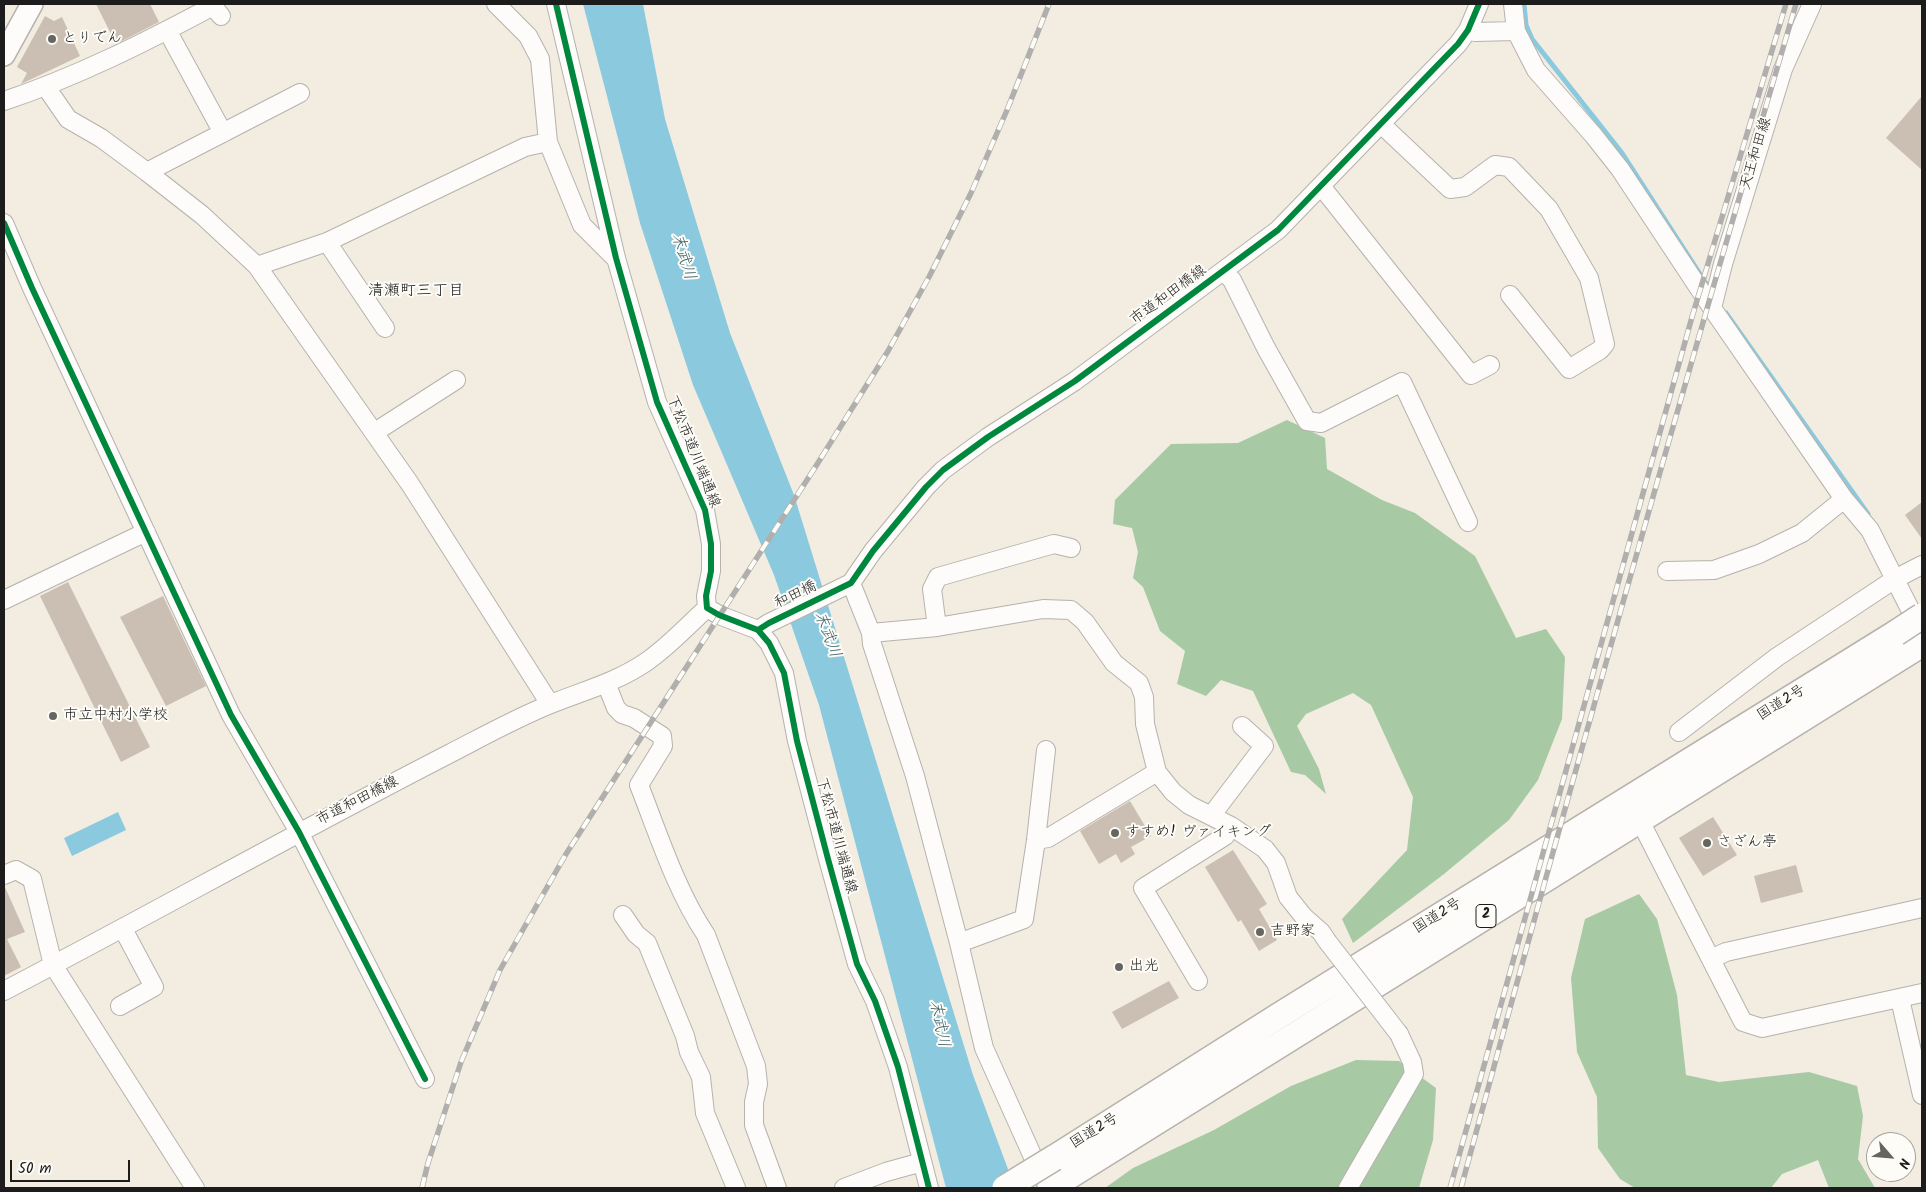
<!DOCTYPE html>
<html>
<head>
<meta charset="utf-8">
<style>
	body { margin:0 }
	#map { position:relative; width:1926px; height:1192px; overflow:hidden; background:#f2ece1; font-family:Kalam,sans-serif }
	canvas { display:block }
	.frame { position:absolute; inset:0; border:5px solid #1c1c1c; pointer-events:none }
	.north { position:absolute; left:1866px; top:1132px; width:50px; height:50px; box-sizing:border-box; background:#fdfcf7; border:1px solid #a3a29f; border-radius:50%; rotate:117deg; font-size:14px; font-weight:700; line-height:20px; text-align:center; color:#1c1c1c }
	.north::after { content:''; display:block; margin:auto; width:18px; height:22px; background:#676561; clip-path:polygon(50% 0,100% 100%,50% 72%,0 100%) }
	.scale { position:absolute; left:10px; top:1160px; width:120px; height:22px; box-sizing:border-box; border:2px solid #1c1c1c; border-top:0; padding-left:6px; font-size:15px; line-height:18px; white-space:nowrap; color:#1c1c1c; -webkit-text-stroke:4px #fdfcf7; paint-order:stroke }
</style>
</head>
<body>
<div id="map">
<canvas width="1926" height="1192"></canvas>
<div class="frame"></div>
<div class="north">N</div>
<div class="scale">50 m</div>
</div>
<script>
const g = document.querySelector('canvas').getContext('2d');
g.lineJoin = 'round';
function paint(path, color) {
  g.fillStyle = color;
  g.fill(path, 'evenodd');
}
function trace(path, color, width, dash) {
  g.strokeStyle = color;
  g.lineWidth = width;
  g.lineCap = dash ? 'butt' : 'round';
  g.setLineDash(dash || []);
  g.stroke(path);
}
function drawText(font, color, halo, rows, align = 'center') {
  g.font = font + ' Kalam,"Klee One",sans-serif';
  g.lineWidth = 4;
  g.setLineDash([]);
  g.textBaseline = 'middle';
  g.strokeStyle = halo;
  g.fillStyle = color;
  for (const [text, x, y, turn = 0] of rows) {
    g.save();
    g.translate(x, y);
    g.rotate((+turn || 0) * Math.PI / 180);
    g.textAlign = isNaN(turn) ? turn : align;
    if (halo) g.strokeText(text, 0, 0);
    g.fillText(text, 0, 0);
    g.restore();
  }
}
paint(new Path2D(`
	M 1287,420 L 1325,438 L 1327,469 L 1382,500 L 1415,513 L 1475,556 L 1516,638 L 1546,629 L 1565,657 L 1562,719 L 1538,780 L 1509,820 L 1444,874 L 1353,943 L 1342,919 L 1407,850 L 1413,797 L 1371,705 L 1353,693 L 1306,714 L 1297,726 L 1319,769 L 1326,794 L 1305,775 L 1291,772 L 1253,691 L 1221,680 L 1206,696 L 1177,684 L 1185,651 L 1160,631 L 1143,587 L 1133,578 L 1138,552 L 1132,528 L 1113,524 L 1115,500 L 1171,444 L 1238,443 Z
	M 1639,894 L 1657,919 L 1677,995 L 1686,1075 L 1719,1082 L 1809,1072 L 1857,1086 L 1863,1116 L 1858,1159 L 1875,1188 L 1829,1188 L 1818,1160 L 1782,1174 L 1771,1188 L 1635,1188 L 1620,1179 L 1598,1148 L 1597,1097 L 1577,1052 L 1571,978 L 1585,919 Z
	M 1356,1060 L 1399,1061 L 1436,1088 L 1433,1140 L 1419,1188 L 1105,1188 L 1133,1168 L 1214,1130 L 1291,1086 Z`), '#a7caa4');
paint(new Path2D(`
	M 583,4 L 643,4 L 665,119 L 730,333 L 794,495 L 973,1075 L 1015,1188 L 946,1188 L 819,705 L 774,575 L 693,385 L 640,223 Z
	M 118,812 L 126,830 L 72,856 L 64,838 Z`), '#8bcade');
trace(new Path2D(`
	M 1524,4 L 1526,25 L 1532,39 L 1622,153 L 1711,291
	M 1726,313 L 1868,514`), '#8bcade', 5);
paint(new Path2D(`
	M 96,4 L 150,4 L 159,22 L 116,44 Z
	M 45,16 L 54,21 L 62,17 L 80,56 L 21,84 L 27,73 L 17,67 Z
	M 1922,96 L 1922,170 L 1886,138 Z
	M 1922,502 L 1922,539 L 1905,515 Z
	M 68,582 L 150,747 L 121,762 L 40,596 Z
	M 163,596 L 206,686 L 166,706 L 120,617 Z
	M 1130,801 L 1151,836 L 1131,847 L 1135,854 L 1121,863 L 1116,854 L 1099,864 L 1080,831 Z
	M 1713,817 L 1737,855 L 1703,876 L 1679,838 Z
	M 1233,850 L 1267,904 L 1259,909 L 1277,940 L 1259,951 L 1241,920 L 1238,922 L 1205,867 Z
	M 1796,865 L 1803,892 L 1761,903 L 1754,876 Z
	M 4,885 L 25,932 L 7,939 L 21,967 L 4,976 Z
	M 1169,981 L 1179,998 L 1122,1029 L 1112,1012 Z`), '#cabfb2');
const minor = new Path2D(`
	M 496,4 L 528,36 L 540,59 L 548,142 L 582,225 L 615,258
	M 556,4 L 616,258 L 657,402 L 705,510 L 711,544 L 711,571 L 706,596 L 707,608 L 719,615 L 758,630 L 769,643 L 784,673 L 797,741 L 828,859 L 857,964 L 875,1001 L 898,1067 L 929,1188
	M 1513,4 L 1516,31 L 1536,70 L 1594,136 L 1620,169 L 1712,308 L 1844,499 L 1870,530 L 1920,629
	M 167,30 L 223,133
	M 1468,30 L 1475,32 L 1516,31
	M 46,87 L 68,119 L 101,138 L 147,172 L 202,215 L 257,266 L 410,484 L 550,704
	M 4,101 C 76,77 146,42 213,6 L 221,16
	M 1381,124 L 1450,189 L 1465,187 L 1495,165 L 1509,167 L 1549,209 L 1589,278 L 1605,344 L 1600,350 L 1569,369 L 1510,295
	M 147,172 L 300,93
	M 1321,186 L 1471,375 L 1490,365
	M 4,223 L 32,288 L 231,715 L 299,832 L 425,1079
	M 327,242 L 385,328
	M 257,266 L 327,242 L 525,147 L 548,142
	M 1224,272 L 1232,280 L 1266,348 L 1307,421 L 1321,423 L 1402,382 L 1468,522
	M 1712,308 L 1723,264 L 1783,69 L 1812,4
	M 375,432 L 456,380
	M 1667,571 L 1714,570 L 1759,554 L 1802,533 L 1844,499
	M 851,583 L 871,633 L 872,644 L 915,776 L 959,943 L 984,1048 L 1042,1177
	M 4,600 L 146,532
	M 937,627 L 932,589 L 938,577 L 1054,544 L 1071,548
	M 758,630 L 769,623 L 851,583 L 873,551 L 926,487 L 943,470 L 988,437 L 1075,381 L 1278,230 L 1458,44 L 1468,30 L 1479,4
	M 871,633 L 937,627 L 1043,609 L 1071,610 L 1085,622 L 1114,663 L 1139,683 L 1144,697 L 1145,724 L 1157,772 L 1173,792 L 1189,805 L 1231,826 L 1265,849 L 1276,863 L 1288,897 L 1304,917 L 1321,932 L 1327,941
	M 606,683 L 616,708 L 622,714 L 634,718 L 662,736 L 663,746 L 639,785 C 659,836 676,890 706,935 L 756,1066 L 758,1084 L 754,1102 L 754,1125 L 777,1188
	M 1679,732 L 1777,657 L 1895,579 L 1922,565
	M 1635,811 L 1743,1022 L 1762,1028 L 1922,993
	M 1211,816 L 1264,746 L 1242,726
	M 1036,840 L 1048,838 L 1157,772
	M 4,875 L 16,870 L 32,879 L 53,965 L 195,1188
	M 623,915 L 636,934 L 647,943 L 685,1036 L 689,1052 L 701,1077 L 705,1113 L 736,1188
	M 959,943 L 1024,919 L 1036,840 L 1046,750
	M 1711,959 L 1726,952 L 1922,908
	M 1198,981 L 1143,888 L 1225,836 L 1231,826
	M 4,991 C 153,913 299,831 449,754 C 482,737 516,718 551,704 C 583,691 617,682 646,662 C 668,647 687,626 707,608
	M 1900,999 L 1922,1095
	M 120,1006 L 154,987 L 123,929
	M 844,1188 L 886,1172 L 922,1162
	M 1348,1188 L 1414,1074 L 1412,1062 L 1399,1034`);
const major = new Path2D(`
	M 4,55 L 32,4`);
const highway = new Path2D(`
	M 1054,1158 L 1280,1015 L 1896,633
	M 1050,1188 L 1922,644`);
trace(minor, '#b6b2ac', 20);
trace(major, '#b6b2ac', 24);
trace(highway, '#b6b2ac', 28);
trace(minor, '#fdfcfa', 18);
trace(major, '#fdfcfa', 21);
trace(highway, '#fdfcfa', 25);
const rail = new Path2D(`
	M 422,1188 L 428,1163 L 461,1062 L 500,970 L 566,854 L 816,466 L 888,351 L 929,277 L 971,193 L 1007,110 L 1049,4
	M 1450,1188 L 1692,317 L 1786,4
	M 1461,1188 C 1568,792 1680,397 1796,4`);
trace(rail, '#b0afad', 5.5);
trace(rail, '#fdfcf7', 4, [11]);
const minorBridge = new Path2D(`
	M 1327,941 L 1399,1034`);
const highwayBridge = new Path2D(`
	M 1896,633 L 1922,616
	M 1005,1188 L 1054,1158`);
trace(minorBridge, '#b6b2ac', 20, []);
trace(highwayBridge, '#b6b2ac', 28, []);
trace(minorBridge, '#fdfcfa', 18);
trace(highwayBridge, '#fdfcfa', 25);
trace(new Path2D(`
	M 556,4 L 616,258 L 657,402 L 705,510 L 711,544 L 711,571 L 706,596 L 707,608 L 719,615 L 758,630 L 769,643 L 784,673 L 797,741 L 828,859 L 857,964 L 875,1001 L 898,1067 L 929,1188
	M 4,223 L 32,288 L 231,715 L 299,832 L 425,1079
	M 758,630 L 769,623 L 851,583 L 873,551 L 926,487 L 943,470 L 988,437 L 1075,381 L 1278,230 L 1458,44 L 1468,30 L 1479,4`), '#00873e', 6);
for (const [x, y, r, color] of [
	[52,39,5,"#676561"],
	[53,716,5,"#676561"],
	[1115,833,5,"#676561"],
	[1707,843,5,"#676561"],
	[1260,932,5,"#676561"],
	[1119,967,5,"#676561"]
]) {
  const dot = new Path2D();
  dot.arc(x, y, r, 0, 2 * Math.PI);
  g.fillStyle = color;
  g.fill(dot);
  trace(dot, '#fdfcf7', 2);
}
for (const [x, y, w] of [
	[1486,916,20]
]) {
  const box = new Path2D();
  box.roundRect(x - w / 2, y - 11.5, w, 23, 4);
  g.fillStyle = '#fdfcf7';
  g.fill(box);
  trace(box, '#1c1c1c', 1);
}
drawText('bold 14px', '#1c1c1c', null, [
	["2",1486,916]
]);
drawText('15px', '#1c1c1c', '#fdfcf7', [
	["とりでん",62,39],
	["市立中村小学校",63,716],
	["すすめ! ヴァイキング",1125,833],
	["さざん亭",1717,843],
	["吉野家",1270,932],
	["出光",1129,967]
], 'left');
drawText('15px', '#1c1c1c', '#fdfcf7', [
	["天王和田線",1757,154,-73],
	["市道和田橋線",1169,296,-36],
	["下松市道川端通線",692,452,68],
	["和田橋",796,596,-25],
	["国道2号",1782,704,-32],
	["市道和田橋線",358,802,-27],
	["下松市道川端通線",835,836,75],
	["国道2号",1438,917,-32],
	["国道2号",1095,1132,-32]
]);
drawText('italic 16px', '#375c69', '#fdfcf7', [
	["末武川",682,257,73],
	["末武川",826,635,69],
	["末武川",938,1024,79]
]);
drawText('16px', '#1c1c1c', '#fdfcf7', [
	["清瀬町三丁目",416,292]
]);
</script>
</body>
</html>
